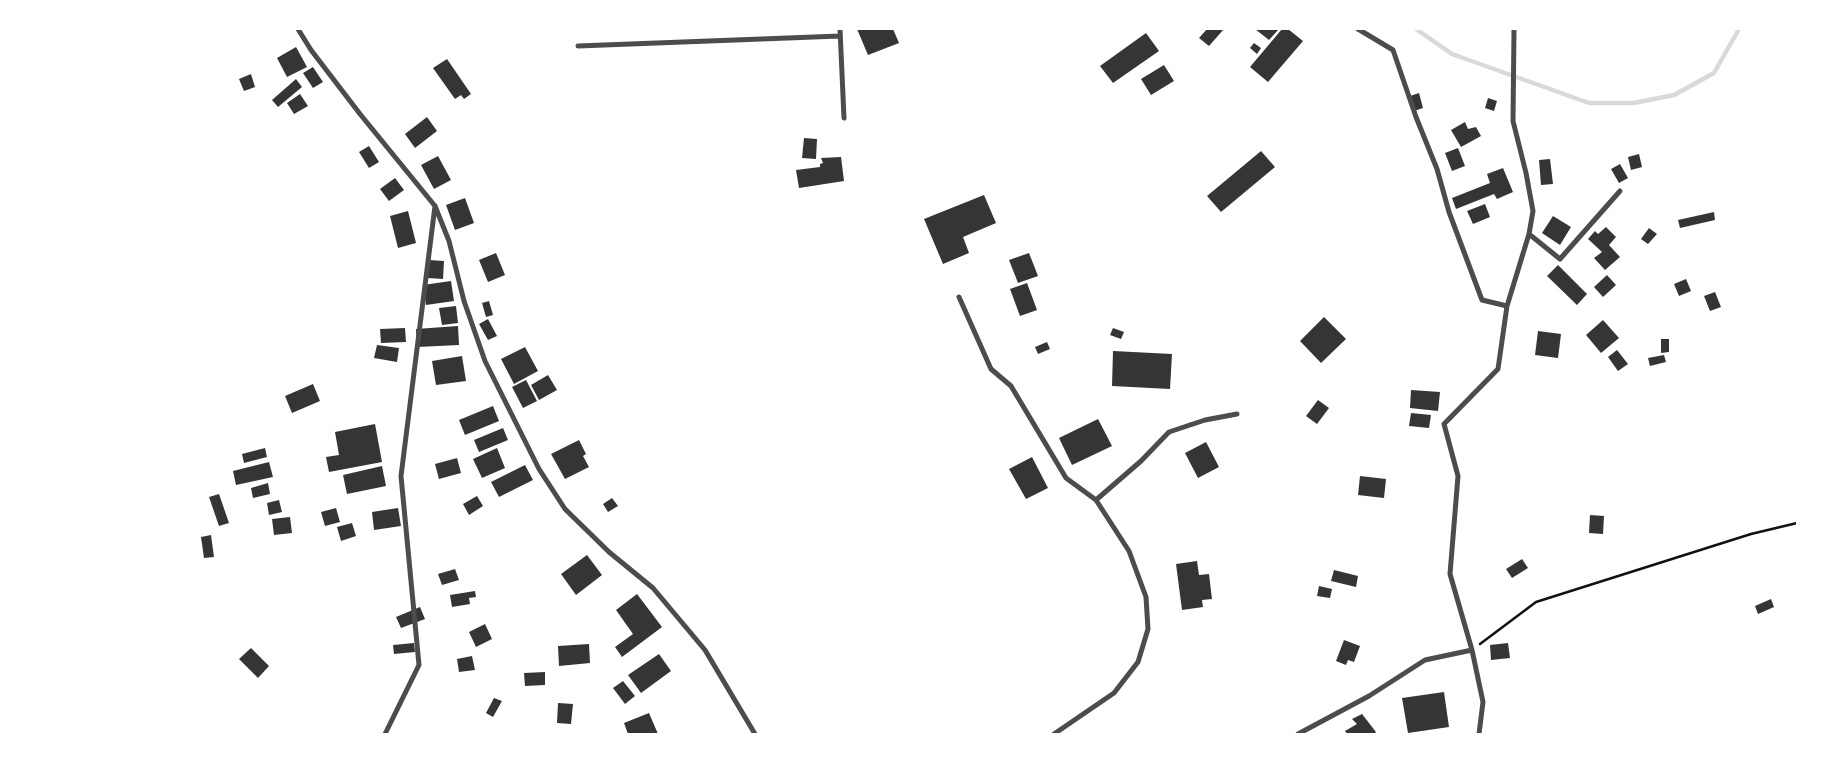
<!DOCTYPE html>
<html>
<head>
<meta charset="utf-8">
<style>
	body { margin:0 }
	#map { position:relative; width:1826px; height:763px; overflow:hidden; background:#fff; font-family:Bitter,serif }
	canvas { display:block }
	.frame { position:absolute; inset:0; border:30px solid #fff; pointer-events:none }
</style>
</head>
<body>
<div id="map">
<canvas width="1826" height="763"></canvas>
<div class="frame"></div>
</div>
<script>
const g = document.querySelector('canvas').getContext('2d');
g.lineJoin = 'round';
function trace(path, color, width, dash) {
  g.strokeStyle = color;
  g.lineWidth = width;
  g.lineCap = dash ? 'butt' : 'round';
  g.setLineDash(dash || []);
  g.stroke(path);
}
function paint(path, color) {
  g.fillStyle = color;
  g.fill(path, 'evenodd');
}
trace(new Path2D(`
	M 1416,29 L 1452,54 L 1589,103 L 1634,103 L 1674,95 L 1714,73 L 1739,29`), '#d9d9d9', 4.5);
paint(new Path2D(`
	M 857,29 L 893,29 L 899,43 L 868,55 Z
	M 1207,29 L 1224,29 L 1209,46 L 1199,38 Z
	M 1255,29 L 1279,29 L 1269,40 Z
	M 1282,29 L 1288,29 L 1303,41 L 1268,82 L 1250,67 Z
	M 1146,33 L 1159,51 L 1113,83 L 1100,66 Z
	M 1254,43 L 1261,48 L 1257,54 L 1250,48 Z
	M 296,47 L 307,67 L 287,77 L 277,58 Z
	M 447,59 L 471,94 L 464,99 L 461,95 L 455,99 L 433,68 Z
	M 1164,65 L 1174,81 L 1151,95 L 1141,79 Z
	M 313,67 L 323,82 L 313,88 L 303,73 Z
	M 251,74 L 255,87 L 244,91 L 239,79 Z
	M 296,79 L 302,87 L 278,107 L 272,100 Z
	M 1419,93 L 1423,108 L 1414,111 L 1410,96 Z
	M 300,94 L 308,106 L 294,114 L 287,103 Z
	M 1488,98 L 1497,101 L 1494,111 L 1485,108 Z
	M 427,117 L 437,131 L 415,148 L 405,134 Z
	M 1465,122 L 1468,129 L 1476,127 L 1481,136 L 1461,147 L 1451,130 Z
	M 804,138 L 817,139 L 816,159 L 802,158 Z
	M 369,146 L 379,162 L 369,168 L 359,152 Z
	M 1458,148 L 1465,166 L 1452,171 L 1445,153 Z
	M 1261,151 L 1275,167 L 1221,212 L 1207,196 Z
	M 1639,154 L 1642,167 L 1631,170 L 1628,157 Z
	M 438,156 L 451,180 L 434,189 L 421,165 Z
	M 841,157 L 844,181 L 799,188 L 796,170 L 820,167 L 820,164 L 823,163 L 821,158 Z
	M 1550,159 L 1553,184 L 1541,185 L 1539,160 Z
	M 1620,164 L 1628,178 L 1619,183 L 1611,169 Z
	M 1503,168 L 1513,192 L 1497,199 L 1494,194 L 1456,209 L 1452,198 L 1490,183 L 1487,174 Z
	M 395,178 L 404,190 L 389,201 L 380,189 Z
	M 984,195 L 996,223 L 963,237 L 969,253 L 943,264 L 924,219 Z
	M 465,198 L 474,223 L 455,230 L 446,205 Z
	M 1485,204 L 1490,217 L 1473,224 L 1467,211 Z
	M 408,211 L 416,243 L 398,248 L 390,216 Z
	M 1714,212 L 1715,220 L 1680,228 L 1678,220 Z
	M 1553,216 L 1571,227 L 1560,245 L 1542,233 Z
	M 1606,227 L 1616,237 L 1609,245 L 1620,257 L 1605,270 L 1594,258 L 1602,252 L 1588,239 L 1595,231 L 1598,234 Z
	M 1649,228 L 1657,234 L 1648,244 L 1641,239 Z
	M 496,253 L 505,275 L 488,282 L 479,260 Z
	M 1029,253 L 1038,276 L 1018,283 L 1009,260 Z
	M 429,260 L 444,261 L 443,279 L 428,278 Z
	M 1558,265 L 1587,294 L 1577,305 L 1547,276 Z
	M 1607,275 L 1616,285 L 1603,297 L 1594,287 Z
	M 1686,279 L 1691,291 L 1679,296 L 1674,284 Z
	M 451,281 L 454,301 L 426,305 L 423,285 Z
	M 1027,283 L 1037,310 L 1020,316 L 1010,289 Z
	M 1715,292 L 1721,307 L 1710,311 L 1704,296 Z
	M 489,301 L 493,315 L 486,317 L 482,303 Z
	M 456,306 L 458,323 L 442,325 L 439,308 Z
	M 1324,317 L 1346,339 L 1321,363 L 1300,341 Z
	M 488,319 L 497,336 L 488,340 L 479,324 Z
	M 1603,320 L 1619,338 L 1601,353 L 1586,335 Z
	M 458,326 L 459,345 L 417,347 L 416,329 Z
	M 405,328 L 406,342 L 381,343 L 380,329 Z
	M 1113,328 L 1124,332 L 1121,339 L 1110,335 Z
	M 1538,331 L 1561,334 L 1558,358 L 1535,355 Z
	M 1661,339 L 1669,339 L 1669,352 L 1661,353 Z
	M 1047,342 L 1050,349 L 1038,354 L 1035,347 Z
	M 377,345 L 399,348 L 397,362 L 374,358 Z
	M 525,347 L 538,371 L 514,384 L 501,359 Z
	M 1617,350 L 1628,364 L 1618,371 L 1608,357 Z
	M 1113,351 L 1172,354 L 1170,389 L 1112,386 Z
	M 1664,355 L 1666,362 L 1650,366 L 1648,358 Z
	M 462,356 L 466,381 L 436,385 L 432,361 Z
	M 548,375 L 557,390 L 539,400 L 531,385 Z
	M 526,380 L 537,401 L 523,408 L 512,387 Z
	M 313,384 L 320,401 L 292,413 L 285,396 Z
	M 1411,390 L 1440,392 L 1438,411 L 1410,408 Z
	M 1318,400 L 1329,408 L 1317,424 L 1306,416 Z
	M 493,406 L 499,421 L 465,435 L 459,420 Z
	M 1411,413 L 1431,415 L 1429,428 L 1409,426 Z
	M 1098,419 L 1112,446 L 1072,465 L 1059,438 Z
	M 375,424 L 382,462 L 329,472 L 326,457 L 339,455 L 335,432 Z
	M 503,428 L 508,440 L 479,452 L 474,440 Z
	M 579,440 L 586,454 L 583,456 L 589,467 L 565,479 L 551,454 Z
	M 1206,442 L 1219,467 L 1198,478 L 1185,453 Z
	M 265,448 L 267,457 L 244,463 L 242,454 Z
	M 497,448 L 505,468 L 482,478 L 473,459 Z
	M 1032,457 L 1048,488 L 1026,499 L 1009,469 Z
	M 457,458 L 461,473 L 439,479 L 435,464 Z
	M 269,462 L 273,477 L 236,485 L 233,471 Z
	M 525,465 L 533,480 L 499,497 L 491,482 Z
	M 382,466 L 386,486 L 347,494 L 343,475 Z
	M 1360,476 L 1386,479 L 1384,498 L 1358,495 Z
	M 268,483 L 270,494 L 253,498 L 251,488 Z
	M 219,494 L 229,523 L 219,526 L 209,497 Z
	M 477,496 L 483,506 L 469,515 L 463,504 Z
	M 612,498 L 618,506 L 608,512 L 603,504 Z
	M 279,500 L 282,512 L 269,515 L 267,503 Z
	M 336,508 L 340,522 L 325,526 L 321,512 Z
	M 398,508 L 401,526 L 374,530 L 372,512 Z
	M 1590,515 L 1604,516 L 1603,534 L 1589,533 Z
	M 290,517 L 292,533 L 274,535 L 272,519 Z
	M 352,523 L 356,536 L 341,541 L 337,527 Z
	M 211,535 L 214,557 L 204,558 L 201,537 Z
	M 587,555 L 602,575 L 576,595 L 561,574 Z
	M 1522,559 L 1528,568 L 1512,578 L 1506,569 Z
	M 1197,561 L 1199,575 L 1209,574 L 1212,599 L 1202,600 L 1203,607 L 1182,610 L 1176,564 Z
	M 455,569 L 459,580 L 442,585 L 438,574 Z
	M 1334,570 L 1358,576 L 1356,587 L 1331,581 Z
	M 1319,586 L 1332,589 L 1330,598 L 1317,596 Z
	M 475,591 L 476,597 L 469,598 L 470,604 L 452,607 L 450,595 Z
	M 637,594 L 662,627 L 622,657 L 615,647 L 633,634 L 616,610 Z
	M 1771,599 L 1774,607 L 1758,614 L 1755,606 Z
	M 420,607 L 425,619 L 401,628 L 396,617 Z
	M 485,624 L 492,639 L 476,647 L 469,632 Z
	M 1344,640 L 1360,646 L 1354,662 L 1348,660 L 1346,665 L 1336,661 Z
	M 414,643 L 415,652 L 394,654 L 393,645 Z
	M 1508,643 L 1510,658 L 1491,660 L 1490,645 Z
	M 589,644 L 590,663 L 559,666 L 558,646 Z
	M 251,648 L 269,666 L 258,678 L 239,659 Z
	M 659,654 L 671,671 L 641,693 L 628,675 Z
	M 472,656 L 475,670 L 459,672 L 457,659 Z
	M 545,672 L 545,685 L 525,686 L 524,673 Z
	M 623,681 L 635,696 L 625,704 L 613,688 Z
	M 1444,692 L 1449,727 L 1408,733 L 1402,698 Z
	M 494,698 L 502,701 L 493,717 L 486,713 Z
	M 558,703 L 573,704 L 571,724 L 557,723 Z
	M 649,713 L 658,734 L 628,734 L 624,723 Z
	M 1362,714 L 1376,732 L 1374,734 L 1347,734 L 1345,731 L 1357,724 L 1352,719 Z`), '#353535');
trace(new Path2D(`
	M 1480,644 L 1536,602 L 1751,534 L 1797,523`), '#111', 2.5);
trace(new Path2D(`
	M 298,29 L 311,50 L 360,114 L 435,206 L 449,241 L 464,301 L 485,361 L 539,469 L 565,509 L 609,552 L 653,588 L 705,650 L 755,734
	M 840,29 L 844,118
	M 1358,29 L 1393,50 L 1416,117 L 1437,169 L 1449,212 L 1482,300 L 1507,306
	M 578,46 L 840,36
	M 1529,234 L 1560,259 L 1620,191
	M 959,297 L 991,369 L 1011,386 L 1066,478 L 1096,500 L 1129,551 L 1146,597 L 1148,629 L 1138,662 L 1114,693 L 1054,734
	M 1096,500 L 1141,461 L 1169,432 L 1205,420 L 1237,414
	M 1472,650 L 1450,574 L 1458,476 L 1444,424 L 1498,369 L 1507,306 L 1529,234 L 1533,211 L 1526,173 L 1513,121 L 1514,29
	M 385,734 L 419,665 L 401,476 L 435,206
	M 1298,734 L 1369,696 L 1425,660 L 1472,650 L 1483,702 L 1479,734`), '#4c4c4c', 5);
</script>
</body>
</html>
